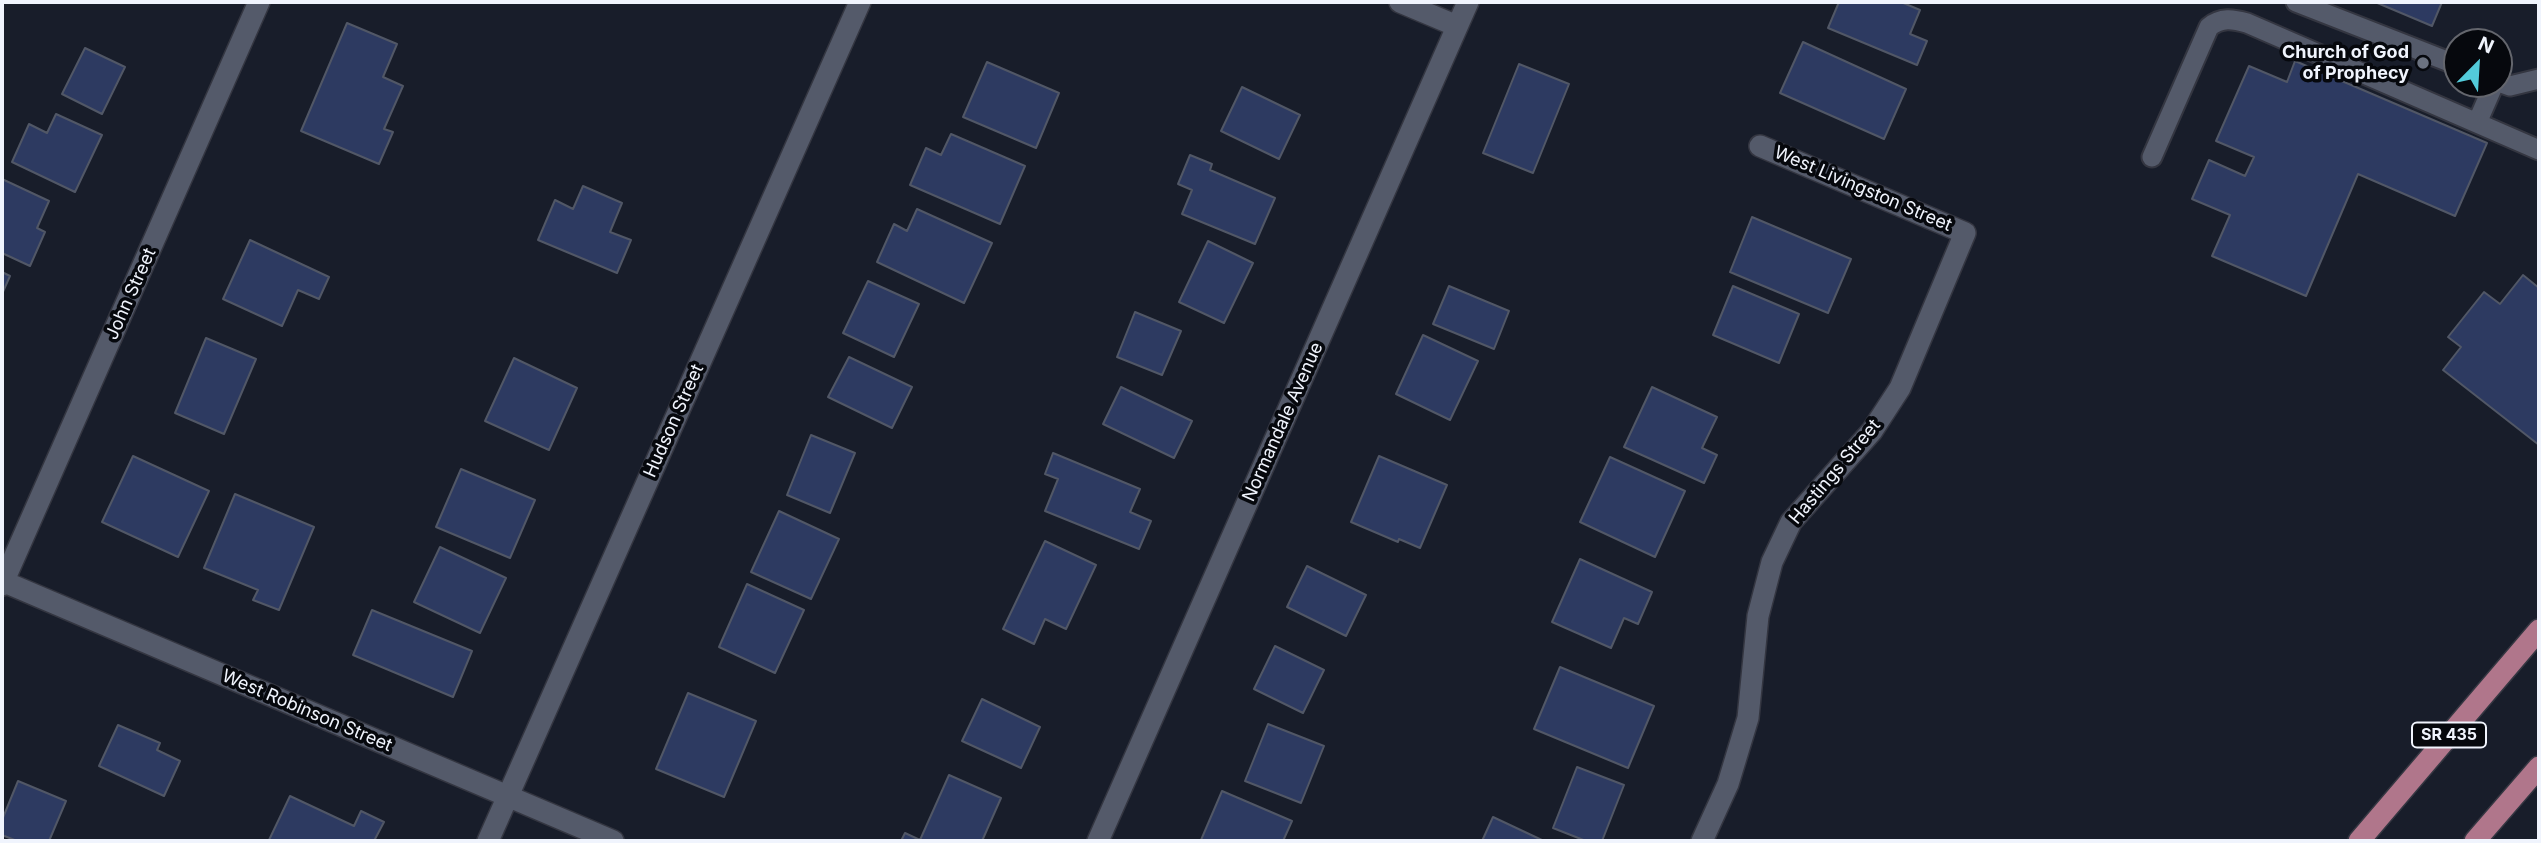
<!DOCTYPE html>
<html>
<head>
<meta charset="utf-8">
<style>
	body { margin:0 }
	#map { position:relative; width:2541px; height:843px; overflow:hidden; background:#181d2a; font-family:Inter,sans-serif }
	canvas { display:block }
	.frame { position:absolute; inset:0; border:4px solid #f0f4fd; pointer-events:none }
	.north { position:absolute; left:2443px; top:28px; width:70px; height:70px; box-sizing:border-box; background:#06080d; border:2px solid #64666d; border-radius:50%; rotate:24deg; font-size:19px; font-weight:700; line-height:28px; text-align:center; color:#f0f4fd }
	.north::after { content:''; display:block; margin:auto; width:24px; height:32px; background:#53cbda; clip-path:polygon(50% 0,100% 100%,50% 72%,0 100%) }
</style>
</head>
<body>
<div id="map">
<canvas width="2541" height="843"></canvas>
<div class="frame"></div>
<div class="north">N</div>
</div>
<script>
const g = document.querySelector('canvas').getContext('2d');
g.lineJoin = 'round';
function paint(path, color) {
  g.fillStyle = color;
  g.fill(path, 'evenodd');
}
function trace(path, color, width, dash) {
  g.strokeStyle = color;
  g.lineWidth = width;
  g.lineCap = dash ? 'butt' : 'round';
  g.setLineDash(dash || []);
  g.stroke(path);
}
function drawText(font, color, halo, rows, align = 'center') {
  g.font = font + ' Inter,sans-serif';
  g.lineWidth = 7;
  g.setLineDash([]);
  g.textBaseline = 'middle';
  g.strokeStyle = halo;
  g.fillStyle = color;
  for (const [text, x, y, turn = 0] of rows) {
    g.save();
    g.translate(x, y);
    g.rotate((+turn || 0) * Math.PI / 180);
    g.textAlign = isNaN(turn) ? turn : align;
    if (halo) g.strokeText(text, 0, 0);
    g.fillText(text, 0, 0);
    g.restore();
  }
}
const building = new Path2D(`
	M 1839,2 L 1901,2 L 1920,10 L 1910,34 L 1927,41 L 1917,65 L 1828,28 Z
	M 2375,2 L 2442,2 L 2432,26 Z
	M 347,23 L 397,44 L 383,77 L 403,86 L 384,129 L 393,132 L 379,164 L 301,131 Z
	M 1803,42 L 1906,89 L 1884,139 L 1780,93 Z
	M 85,48 L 125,67 L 102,114 L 62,94 Z
	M 2295,61 L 2487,143 L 2455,216 L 2358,174 L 2306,296 L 2212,256 L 2230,215 L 2192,199 L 2209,160 L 2245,176 L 2254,157 L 2216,141 L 2249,66 L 2287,82 Z
	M 987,62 L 1059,93 L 1036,148 L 963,117 Z
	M 1519,64 L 1569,84 L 1533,173 L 1483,153 Z
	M 1242,87 L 1300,115 L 1279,159 L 1221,131 Z
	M 56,114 L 102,135 L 75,192 L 12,162 L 29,124 L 47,133 Z
	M 951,134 L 1025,166 L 1000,224 L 910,185 L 926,148 L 941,155 Z
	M 1190,155 L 1212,164 L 1210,170 L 1275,198 L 1255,244 L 1182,214 L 1192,190 L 1178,184 Z
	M 2,179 L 49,201 L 37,228 L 45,232 L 30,266 L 2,253 Z
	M 583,186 L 622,203 L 610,232 L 631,240 L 617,273 L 538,240 L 555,200 L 573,209 Z
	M 917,209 L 992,243 L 964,303 L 877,262 L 894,224 L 907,231 Z
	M 1752,217 L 1851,259 L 1828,313 L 1730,272 Z
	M 250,240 L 329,277 L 319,299 L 298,290 L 282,326 L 223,299 Z
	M 1208,241 L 1253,263 L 1224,323 L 1179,302 Z
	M 2,272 L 10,276 L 2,294 Z
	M 2523,275 L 2539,288 L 2539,445 L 2443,370 L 2461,347 L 2448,337 L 2484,292 L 2500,304 Z
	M 868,281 L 919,304 L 894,357 L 843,333 Z
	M 1449,286 L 1509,311 L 1494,349 L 1433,324 Z
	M 1733,286 L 1799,314 L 1779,363 L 1713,335 Z
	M 1135,312 L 1181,331 L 1162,375 L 1117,357 Z
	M 1423,335 L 1478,361 L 1450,420 L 1396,394 Z
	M 206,338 L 256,359 L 224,434 L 175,413 Z
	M 849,357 L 912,387 L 892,428 L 828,397 Z
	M 514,358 L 577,388 L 549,450 L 485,421 Z
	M 1121,387 L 1192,421 L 1174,458 L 1103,424 Z
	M 1652,387 L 1717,417 L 1702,448 L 1717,455 L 1704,483 L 1624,447 Z
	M 811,435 L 855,453 L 830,513 L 787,495 Z
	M 1053,453 L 1140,489 L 1130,512 L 1151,521 L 1139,549 L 1045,511 L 1058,479 L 1045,474 Z
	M 133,456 L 209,491 L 178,557 L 102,522 Z
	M 1379,456 L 1447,485 L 1420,548 L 1399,539 L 1398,542 L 1351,522 Z
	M 1610,457 L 1685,491 L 1655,557 L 1580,522 Z
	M 461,469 L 535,500 L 510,558 L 436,527 Z
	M 235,494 L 314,527 L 279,610 L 253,600 L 258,590 L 204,568 Z
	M 779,511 L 839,539 L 811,599 L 751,572 Z
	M 1045,541 L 1096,565 L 1066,629 L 1045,619 L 1034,644 L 1003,629 Z
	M 440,547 L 506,578 L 480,633 L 414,602 Z
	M 1580,559 L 1652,592 L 1638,624 L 1624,618 L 1611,648 L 1552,622 Z
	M 1307,566 L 1366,595 L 1346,636 L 1287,607 Z
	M 747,584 L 804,610 L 775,673 L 719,647 Z
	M 372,610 L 472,651 L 453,697 L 353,655 Z
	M 1275,646 L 1324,670 L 1303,713 L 1254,689 Z
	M 1560,667 L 1654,706 L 1628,768 L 1534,729 Z
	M 688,693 L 756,721 L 724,797 L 656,769 Z
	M 982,699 L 1040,727 L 1021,768 L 962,741 Z
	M 1268,724 L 1324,746 L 1301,803 L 1245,781 Z
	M 118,725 L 160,743 L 157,750 L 180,761 L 164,796 L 99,766 Z
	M 1577,767 L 1624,785 L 1602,841 L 1586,841 L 1553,828 Z
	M 949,775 L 1001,798 L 982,841 L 901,841 L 905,833 L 920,840 Z
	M 18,781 L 66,801 L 49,841 L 17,841 L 2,835 L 2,820 Z
	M 1222,791 L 1292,821 L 1283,841 L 1201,840 Z
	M 290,796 L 354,826 L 361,811 L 384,822 L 374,841 L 273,841 L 269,840 Z
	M 1493,817 L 1544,841 L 1482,841 Z`);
paint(building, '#2d3a61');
trace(building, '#515766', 2);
const service = new Path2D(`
	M 2296,2 L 2457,65
	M 2499,82 L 2510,86 L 2539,79
	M 2477,123 L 2494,84
	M 2152,157 L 2209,27 C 2221,17 2233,19 2247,23 L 2539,150`);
const minor = new Path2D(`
	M 1400,2 L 1457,26
	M 2,581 L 613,841
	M 2,585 L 259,2
	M 488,841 L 860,2
	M 1098,841 L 1468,2
	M 1702,841 L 1728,784 L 1748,718 L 1758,616 L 1772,562 L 1791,522 L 1872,431 L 1900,388 L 1965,233 L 1760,146`);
const primary = new Path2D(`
	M 2359,841 L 2539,630
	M 2475,841 L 2539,767`);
trace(service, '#343641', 23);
trace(minor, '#343641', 24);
trace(primary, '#343641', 24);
trace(service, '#545a6a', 19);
trace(minor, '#545a6a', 21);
trace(primary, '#b0768b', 21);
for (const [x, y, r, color] of [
	[2423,63,7,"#6b7280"]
]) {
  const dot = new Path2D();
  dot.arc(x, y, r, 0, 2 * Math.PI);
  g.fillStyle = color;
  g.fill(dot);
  trace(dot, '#06080d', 2.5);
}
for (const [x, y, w] of [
	[2449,735,74]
]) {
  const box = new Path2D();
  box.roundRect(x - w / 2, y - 12.5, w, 25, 5);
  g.fillStyle = '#06080d';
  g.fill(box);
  trace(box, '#f0f4fd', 2);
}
drawText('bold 16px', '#f0f4fd', null, [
	["SR 435",2449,735]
]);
drawText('bold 18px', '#f0f4fd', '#06080d', [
	["Church of God",2409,53],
	["of Prophecy",2409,74]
], 'right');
drawText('18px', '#f0f4fd', '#06080d', [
	["West Livingston Street",1863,189,23],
	["John Street",131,294,-66],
	["Hudson Street",674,421,-66],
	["Normandale Avenue",1283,422,-66],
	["Hastings Street",1835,472,-50],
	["West Robinson Street",307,711,23]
]);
</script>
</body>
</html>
